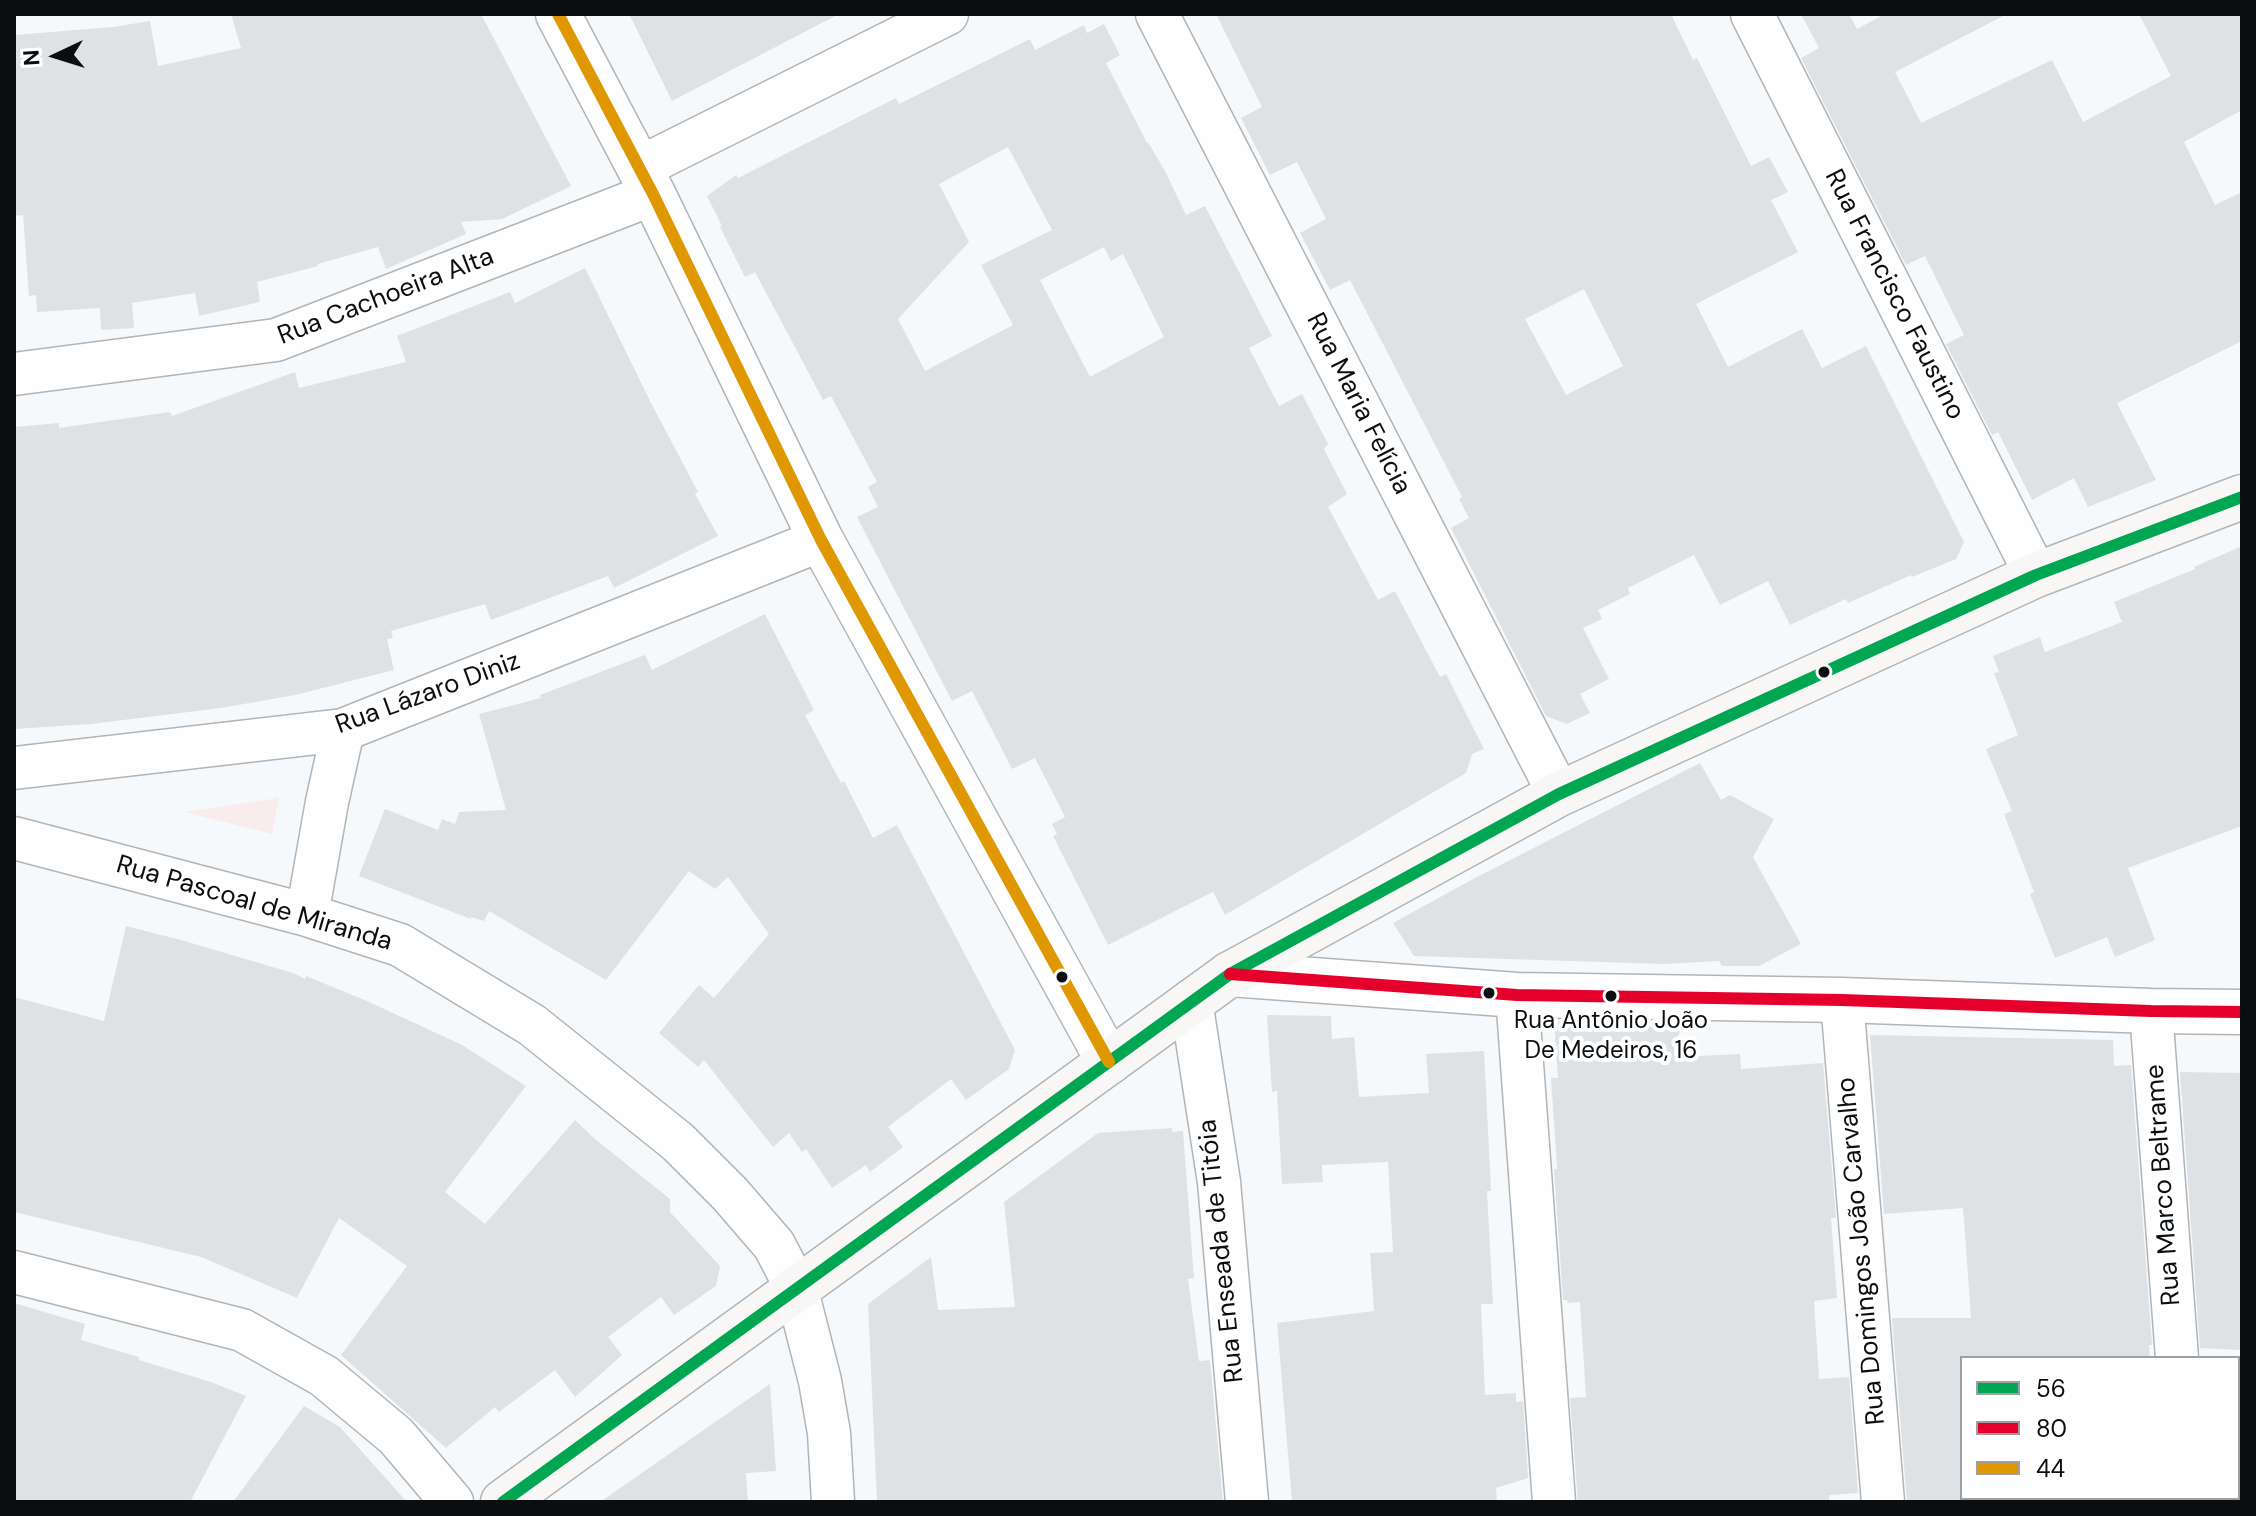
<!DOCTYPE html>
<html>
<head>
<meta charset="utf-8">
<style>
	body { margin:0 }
	#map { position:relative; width:2256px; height:1516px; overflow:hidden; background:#f6f9fb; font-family:"DM Sans",sans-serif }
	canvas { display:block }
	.frame { position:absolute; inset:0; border:16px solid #0a0e11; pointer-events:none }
	.legend { position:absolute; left:1960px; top:1356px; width:280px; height:144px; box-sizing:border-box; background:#fff; border:2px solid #9d9fa0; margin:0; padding:10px 14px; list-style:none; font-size:24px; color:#0a0e11 }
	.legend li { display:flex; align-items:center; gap:16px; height:40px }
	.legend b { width:40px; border:2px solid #9d9fa0 }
	.north { position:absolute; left:16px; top:16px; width:80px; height:80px; -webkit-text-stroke:6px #fff; paint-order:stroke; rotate:266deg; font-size:22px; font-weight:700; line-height:32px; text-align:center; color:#0a0e11 }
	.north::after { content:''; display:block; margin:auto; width:28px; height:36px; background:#0a0e11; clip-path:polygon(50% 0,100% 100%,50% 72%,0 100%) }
</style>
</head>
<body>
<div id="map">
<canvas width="2256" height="1516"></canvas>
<div class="frame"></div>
<ul class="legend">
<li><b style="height:10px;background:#00a651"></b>56</li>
<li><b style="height:10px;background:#e4002b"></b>80</li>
<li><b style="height:10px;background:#df9702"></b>44</li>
</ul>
<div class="north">N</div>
</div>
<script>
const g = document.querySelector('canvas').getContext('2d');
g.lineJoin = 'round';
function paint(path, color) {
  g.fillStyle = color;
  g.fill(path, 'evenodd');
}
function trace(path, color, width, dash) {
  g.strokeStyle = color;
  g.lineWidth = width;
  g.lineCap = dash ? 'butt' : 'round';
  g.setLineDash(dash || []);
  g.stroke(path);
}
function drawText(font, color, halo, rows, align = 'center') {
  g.font = font + ' "DM Sans",sans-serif';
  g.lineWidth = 8;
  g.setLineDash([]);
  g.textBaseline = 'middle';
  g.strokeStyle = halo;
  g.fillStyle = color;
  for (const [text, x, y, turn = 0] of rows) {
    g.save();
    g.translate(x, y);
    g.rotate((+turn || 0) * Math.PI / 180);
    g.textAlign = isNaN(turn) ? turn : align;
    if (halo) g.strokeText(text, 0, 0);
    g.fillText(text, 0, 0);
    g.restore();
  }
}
paint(new Path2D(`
	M 279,797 L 272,834 L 184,812 L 266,800 Z`), '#f9eced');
paint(new Path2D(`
	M 231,14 L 481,14 L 571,186 L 502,219 L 461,222 L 466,234 L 386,269 L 378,247 L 318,264 L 318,266 L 257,282 L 260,302 L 199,316 L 195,293 L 132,303 L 134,328 L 101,330 L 100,308 L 37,312 L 36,295 L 29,296 L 23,215 L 14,216 L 14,35 L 113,27 L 150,21 L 158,66 L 241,48 Z
	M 629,14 L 839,14 L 672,101 Z
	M 1216,14 L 1671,14 L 1693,60 L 1697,58 L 1751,166 L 1769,157 L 1788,192 L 1771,200 L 1798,252 L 1696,304 L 1728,367 L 1802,329 L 1822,368 L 1866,346 L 1964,542 L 1956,559 L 1912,577 L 1911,575 L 1848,603 L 1846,599 L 1790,625 L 1768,581 L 1720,605 L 1694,555 L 1628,588 L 1630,594 L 1598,610 L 1602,619 L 1583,628 L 1609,679 L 1580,694 L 1590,713 L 1567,724 L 1546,716 L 1451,528 L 1469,518 L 1459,499 L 1462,497 L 1350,280 L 1330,290 L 1300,233 L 1326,219 L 1297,162 L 1270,175 L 1241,118 L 1262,107 ZM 1584,289 L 1623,366 L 1566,395 L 1525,319 Z
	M 1801,14 L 1849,14 L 1857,29 L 1885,14 L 2007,14 L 1895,72 L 1921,123 L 2052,60 L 2083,122 L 2171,76 L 2139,14 L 2242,14 L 2242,110 L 2184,142 L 2215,205 L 2242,192 L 2242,341 L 2117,403 L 2156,480 L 2088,507 L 2074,478 L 2032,500 L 1998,432 L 1992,435 L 1946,344 L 1964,335 L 1925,256 L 1906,265 L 1801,58 L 1819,48 Z
	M 1104,24 L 1120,55 L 1106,63 L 1147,143 L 1148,142 L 1165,171 L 1186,215 L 1205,206 L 1272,336 L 1249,348 L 1279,406 L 1302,394 L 1328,444 L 1324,449 L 1347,494 L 1328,507 L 1378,600 L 1395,591 L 1440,677 L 1446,674 L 1484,749 L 1472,754 L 1466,773 L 1225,915 L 1213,892 L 1108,945 L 1053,836 L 1057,834 L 1052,824 L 1065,817 L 1035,758 L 1012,769 L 972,691 L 952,701 L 857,517 L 878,507 L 868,487 L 877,482 L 831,396 L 823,400 L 755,272 L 745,277 L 720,227 L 722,226 L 707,196 L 736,175 L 738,178 L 896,98 L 899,104 L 1030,39 L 1035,50 L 1084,25 L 1087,33 ZM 1008,147 L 1052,230 L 981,265 L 1013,325 L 925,371 L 898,319 L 969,242 L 939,184 ZM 1104,247 L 1111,261 L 1123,254 L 1164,337 L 1090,377 L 1040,280 Z
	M 585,268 L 650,401 L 698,492 L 695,494 L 718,536 L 614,588 L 608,576 L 491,620 L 485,604 L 391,631 L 393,638 L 387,639 L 394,670 L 295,695 L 221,708 L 91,724 L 14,729 L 14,427 L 59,423 L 59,428 L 170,412 L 172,416 L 295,372 L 299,388 L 406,362 L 397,336 L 510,292 L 515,303 Z
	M 2242,546 L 2242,826 L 2128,868 L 2155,940 L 2115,957 L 2107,937 L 2055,958 L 2030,894 L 2034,892 L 2004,814 L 2012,811 L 1986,749 L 2018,735 L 1994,673 L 1999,672 L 1993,656 L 2040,637 L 2045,652 L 2122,622 L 2114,602 L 2195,569 L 2194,567 Z
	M 765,614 L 814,710 L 805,715 L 841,783 L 844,781 L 873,838 L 897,825 L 1015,1050 L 1009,1069 L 966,1100 L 951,1079 L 888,1127 L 903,1147 L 870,1172 L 866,1165 L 832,1188 L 806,1149 L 802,1152 L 789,1133 L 773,1147 L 704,1060 L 698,1067 L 659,1033 L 699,985 L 714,998 L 769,934 L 728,877 L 715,889 L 689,871 L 606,980 L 489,911 L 484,921 L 471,917 L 471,919 L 359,876 L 385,809 L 438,830 L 442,819 L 455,824 L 459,812 L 506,810 L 479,714 L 541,698 L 540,695 L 645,655 L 652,670 Z
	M 1700,763 L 1721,800 L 1730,795 L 1774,819 L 1753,857 L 1801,944 L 1759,966 L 1722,966 L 1719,961 L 1664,964 L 1414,956 L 1393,923 L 1473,879 Z
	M 126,926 L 181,940 L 293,973 L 305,979 L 306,976 L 367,1001 L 462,1045 L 526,1086 L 445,1192 L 485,1224 L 575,1120 L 595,1139 L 670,1199 L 670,1212 L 720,1266 L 716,1286 L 674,1315 L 661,1297 L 608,1337 L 622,1355 L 575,1397 L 555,1370 L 499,1412 L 495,1407 L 446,1448 L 341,1355 L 407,1266 L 339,1218 L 297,1298 L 201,1257 L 14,1212 L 14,997 L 104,1021 Z
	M 1267,1015 L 1331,1016 L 1332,1039 L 1354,1037 L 1359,1097 L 1429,1093 L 1426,1054 L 1484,1051 L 1491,1191 L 1487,1191 L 1493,1304 L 1481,1304 L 1485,1395 L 1516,1393 L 1516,1402 L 1523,1401 L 1528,1478 L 1496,1488 L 1497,1502 L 1292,1502 L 1277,1323 L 1374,1311 L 1370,1253 L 1393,1252 L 1388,1162 L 1322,1165 L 1323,1182 L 1282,1184 L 1277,1091 L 1272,1092 Z
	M 1554,1021 L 1680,1028 L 1675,1057 L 1740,1054 L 1741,1069 L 1823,1063 L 1836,1218 L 1831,1218 L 1837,1298 L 1814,1301 L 1819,1379 L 1849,1377 L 1858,1493 L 1829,1495 L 1829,1502 L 1578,1502 L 1570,1398 L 1586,1397 L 1580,1302 L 1568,1303 L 1567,1300 L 1563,1300 L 1554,1169 L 1557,1169 L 1551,1078 L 1558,1078 Z
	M 1870,1035 L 2113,1040 L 2114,1066 L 2131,1065 L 2152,1345 L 2149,1345 L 2150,1358 L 1962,1358 L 1962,1502 L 1907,1502 L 1892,1318 L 1971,1318 L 1963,1208 L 1884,1214 Z
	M 2180,1072 L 2242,1073 L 2242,1350 L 2200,1348 Z
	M 1172,1128 L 1172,1132 L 1183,1131 L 1194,1278 L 1188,1279 L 1199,1361 L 1210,1360 L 1223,1502 L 877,1502 L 868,1304 L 931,1257 L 938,1310 L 1015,1307 L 1004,1202 L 1098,1133 Z
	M 14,1303 L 85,1324 L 81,1340 L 139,1357 L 139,1360 L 211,1382 L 246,1396 L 190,1502 L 14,1502 Z
	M 770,1384 L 776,1471 L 746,1473 L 748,1502 L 600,1502 Z
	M 304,1406 L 340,1427 L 407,1502 L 233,1502 Z`), '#dee2e4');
const minor = new Path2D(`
	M 1157,14 L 1559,794
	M 1752,14 L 2036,575
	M 639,168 L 947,14
	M 14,374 L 276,340 L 653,194
	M 14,768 L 343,730 L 821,540
	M 14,838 L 307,915 L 400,945 L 532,1025 L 678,1142 L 730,1194 L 774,1245 L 796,1287 L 820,1381 L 829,1433 L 833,1502
	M 307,915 L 327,802 L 343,730
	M 1517,995 L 1554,1502
	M 1842,1000 L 1883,1502
	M 1191,1001 L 1219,1182 L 1247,1502
	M 2151,1011 L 2177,1358
	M 14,1272 L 242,1330 L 324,1376 L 396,1436 L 452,1502
	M 2188,1498 L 2189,1502`);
const tertiary = new Path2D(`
	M 558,14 L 653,194 L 821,540 L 1109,1062
	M 1230,974 L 1517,995 L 1842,1000 L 2151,1011 L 2242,1012`);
const secondary = new Path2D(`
	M 503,1502 L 1230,974 L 1559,794 L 2036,575 L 2242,497`);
trace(minor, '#b1b5b7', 45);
trace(tertiary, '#b1b5b7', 47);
trace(secondary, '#b1b5b7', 47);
trace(minor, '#fefefe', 42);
trace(tertiary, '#fefefe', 44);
trace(secondary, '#f9f6f6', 44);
trace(new Path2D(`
	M 503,1502 L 1230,974 L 1559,794 L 2036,575 L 2242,497`), '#00a651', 12);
trace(new Path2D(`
	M 1230,974 L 1517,995 L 1842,1000 L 2151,1011 L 2242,1012`), '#e4002b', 12);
trace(new Path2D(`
	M 558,14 L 653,194 L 821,540 L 1109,1062`), '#df9702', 12);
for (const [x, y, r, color] of [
	[1824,672,7,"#0a0e11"],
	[1062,977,7,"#0a0e11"],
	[1489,993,7,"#0a0e11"],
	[1611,996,7,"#0a0e11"]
]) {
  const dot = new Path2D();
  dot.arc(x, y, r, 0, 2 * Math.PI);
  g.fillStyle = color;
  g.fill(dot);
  trace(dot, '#fff', 3);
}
drawText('24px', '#0a0e11', '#fff', [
	["Rua Antônio João",1611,1022],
	["De Medeiros, 16",1611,1052]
]);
drawText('26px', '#0a0e11', '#fff', [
	["Rua Francisco Faustino",1894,295,63],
	["Rua Cachoeira Alta",386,297,-21],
	["Rua Maria Felícia",1358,404,63],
	["Rua Lázaro Diniz",428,694,-20],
	["Rua Pascoal de Miranda",254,904,16],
	["Rua Marco Beltrame",2164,1185,-94],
	["Rua Enseada de Titóia",1222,1251,-96],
	["Rua Domingos João Carvalho",1862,1251,-95]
]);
</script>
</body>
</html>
